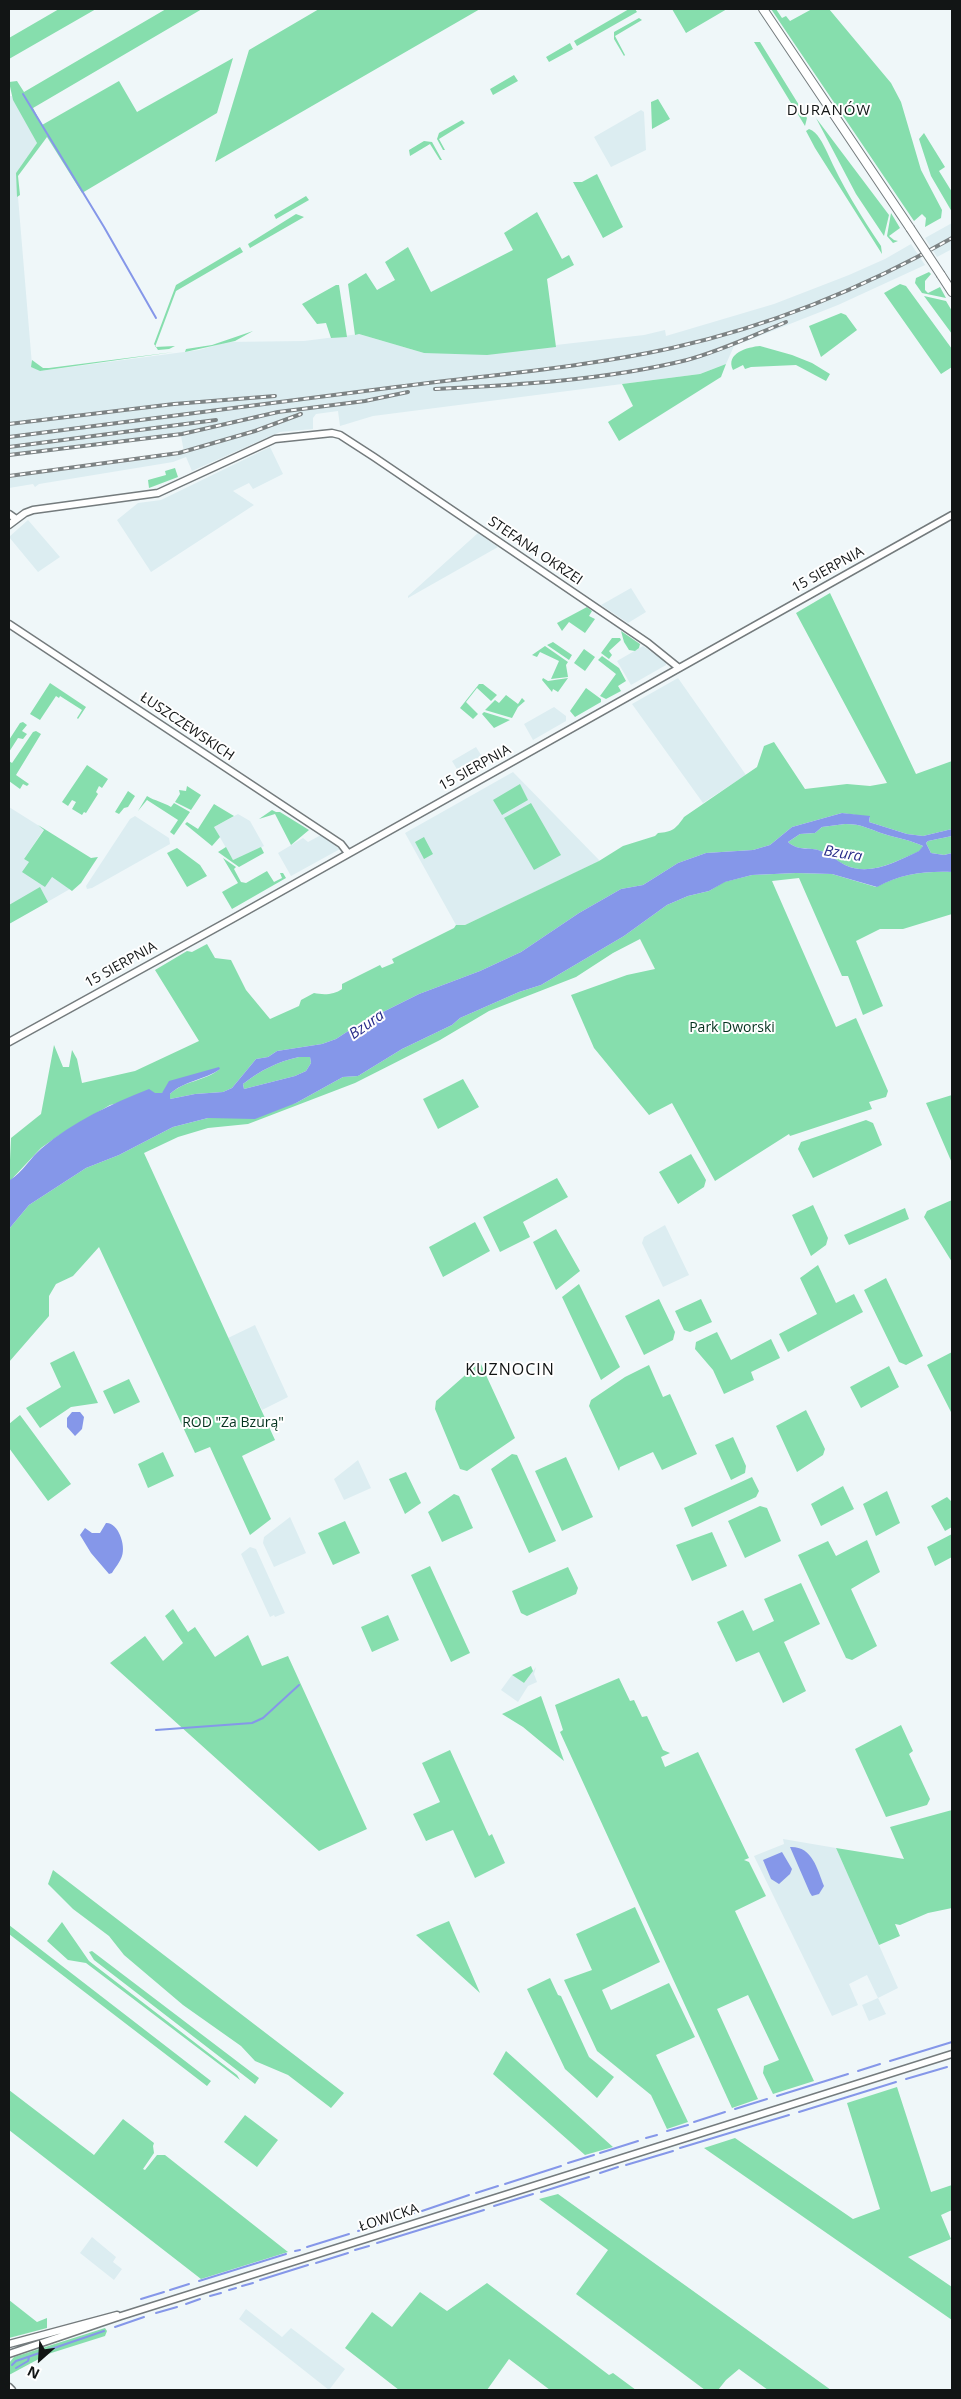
<!DOCTYPE html>
<html>
<head>
<meta charset="utf-8">
<style>
	body { margin:0 }
	#map { position:relative; width:961px; height:2399px; overflow:hidden; background:#eff7f9; font-family:"Open Sans",sans-serif }
	canvas { display:block }
	.frame { position:absolute; inset:0; border:10px solid #121515; pointer-events:none }
	.north { position:absolute; left:15px; top:2334px; width:50px; height:50px; -webkit-text-stroke:4px #fff; paint-order:stroke; rotate:206deg; font-size:14px; font-weight:700; line-height:20px; text-align:center; color:#121515 }
	.north::after { content:''; display:block; margin:auto; width:18px; height:22px; background:#121515; clip-path:polygon(50% 0,100% 100%,50% 72%,0 100%) }
</style>
</head>
<body>
<div id="map">
<canvas width="961" height="2399"></canvas>
<div class="frame"></div>
<div class="north">N</div>
</div>
<script>
const g = document.querySelector('canvas').getContext('2d');
g.lineJoin = 'round';
function paint(path, color) {
  g.fillStyle = color;
  g.fill(path, 'evenodd');
}
function trace(path, color, width, dash) {
  g.strokeStyle = color;
  g.lineWidth = width;
  g.lineCap = dash ? 'butt' : 'round';
  g.setLineDash(dash || []);
  g.stroke(path);
}
function drawText(font, color, halo, rows, align = 'center') {
  g.font = font + ' "Open Sans",sans-serif';
  g.lineWidth = 4;
  g.setLineDash([]);
  g.textBaseline = 'middle';
  g.strokeStyle = halo;
  g.fillStyle = color;
  for (const [text, x, y, turn = 0] of rows) {
    g.save();
    g.translate(x, y);
    g.rotate((+turn || 0) * Math.PI / 180);
    g.textAlign = isNaN(turn) ? turn : align;
    if (halo) g.strokeText(text, 0, 0);
    g.fillText(text, 0, 0);
    g.restore();
  }
}
paint(new Path2D(`
	M 9,96 L 12,96 L 37,143 L 16,173 L 32,365 L 40,371 L 199,350 L 227,342 L 304,341 L 359,334 L 424,353 L 556,346 L 556,345 L 644,335 L 665,330 L 666,336 L 774,304 L 849,275 L 885,259 L 911,244 L 925,265 L 838,305 L 734,346 L 726,364 L 700,374 L 373,416 L 340,426 L 338,411 L 316,414 L 313,418 L 313,429 L 280,432 L 192,471 L 186,457 L 173,462 L 39,484 L 35,487 L 33,484 L 9,488 L 9,477 L 184,452 L 181,436 L 9,457 Z
	M 641,110 L 644,112 L 646,150 L 611,167 L 594,137 Z
	M 952,223 L 952,249 L 937,257 L 925,238 Z
	M 270,447 L 283,474 L 253,489 L 249,483 L 233,491 L 254,505 L 151,572 L 117,520 L 138,503 L 161,500 Z
	M 28,520 L 60,557 L 38,572 L 9,537 Z
	M 478,533 L 498,547 L 408,598 L 408,596 Z
	M 631,588 L 646,612 L 628,623 L 601,605 Z
	M 643,646 L 666,662 L 666,665 L 631,685 L 617,661 Z
	M 678,678 L 746,775 L 703,803 L 632,704 Z
	M 554,707 L 566,716 L 566,721 L 533,740 L 524,724 Z
	M 476,747 L 488,766 L 463,779 L 452,761 Z
	M 513,772 L 600,861 L 465,925 L 456,925 L 405,833 Z
	M 9,807 L 44,829 L 24,859 L 70,889 L 9,924 Z
	M 238,814 L 250,821 L 264,846 L 233,860 L 214,827 Z
	M 135,816 L 169,838 L 170,844 L 92,888 L 87,889 L 86,886 L 130,819 Z
	M 321,835 L 340,849 L 291,876 L 278,853 L 303,838 L 308,842 Z
	M 665,1225 L 689,1275 L 663,1287 L 642,1243 L 644,1237 Z
	M 255,1325 L 288,1397 L 262,1410 L 228,1338 Z
	M 358,1460 L 371,1488 L 344,1500 L 334,1479 Z
	M 290,1517 L 306,1553 L 274,1567 L 263,1543 L 264,1537 Z
	M 250,1547 L 256,1549 L 285,1613 L 275,1617 L 274,1615 L 270,1617 L 241,1554 Z
	M 536,1667 L 534,1674 L 537,1682 L 528,1686 L 518,1702 L 501,1690 L 512,1675 L 524,1683 Z
	M 783,1839 L 836,1848 L 898,1988 L 878,1998 L 886,2014 L 869,2021 L 868,2019 L 862,2005 L 878,1998 L 867,1975 L 849,1984 L 858,2005 L 832,2016 L 754,1856 L 784,1844 Z
	M 92,2237 L 116,2257 L 113,2262 L 122,2269 L 114,2280 L 80,2253 Z
	M 246,2309 L 282,2337 L 291,2328 L 345,2369 L 329,2390 L 239,2319 Z`), '#dcedf1');
paint(new Path2D(`
	M 59,9 L 96,9 L 9,59 L 9,38 Z
	M 166,9 L 202,9 L 33,108 L 42,125 L 119,81 L 137,112 L 233,58 L 217,113 L 82,193 L 47,137 L 18,176 L 20,195 L 17,197 L 16,173 L 37,143 L 13,100 L 9,82 L 17,81 L 24,92 Z
	M 319,9 L 480,9 L 215,162 L 249,50 Z
	M 629,9 L 635,9 L 637,12 L 577,46 L 574,41 Z
	M 672,9 L 727,9 L 686,33 Z
	M 771,9 L 776,9 L 782,18 L 786,16 L 790,21 L 812,9 L 829,9 L 891,83 L 901,102 L 921,170 L 942,210 L 941,218 L 925,227 L 926,218 L 922,214 L 914,221 Z
	M 639,18 L 642,20 L 615,36 L 625,55 L 624,56 L 614,39 L 614,32 Z
	M 754,42 L 760,42 L 807,118 L 805,126 Z
	M 570,43 L 573,49 L 549,62 L 546,57 Z
	M 514,75 L 518,81 L 493,95 L 490,89 Z
	M 658,99 L 670,119 L 652,129 L 651,102 Z
	M 816,118 L 889,215 L 884,236 L 856,194 Z
	M 462,120 L 465,123 L 439,139 L 445,150 L 443,150 L 437,139 L 439,133 Z
	M 809,129 C 818,132 823,144 827,152 C 842,186 861,216 881,246 L 882,254 L 815,148 L 806,131 Z
	M 924,133 L 945,167 L 939,171 L 952,192 L 952,212 L 931,176 L 919,139 Z
	M 424,141 L 432,142 L 442,160 L 440,160 L 430,144 L 410,156 L 409,150 Z
	M 597,174 L 623,227 L 603,238 L 573,182 L 582,182 Z
	M 306,196 L 309,200 L 276,219 L 274,215 Z
	M 537,212 L 562,259 L 569,255 L 574,265 L 547,279 L 556,347 L 487,355 L 424,353 L 359,334 L 355,335 L 348,284 L 366,273 L 377,290 L 395,280 L 385,262 L 408,247 L 431,292 L 513,250 L 504,233 Z
	M 891,213 L 900,228 L 889,236 L 894,240 L 898,241 L 893,243 L 887,236 Z
	M 296,214 L 304,217 L 250,248 L 248,244 Z
	M 240,247 L 243,252 L 176,291 L 155,347 L 175,346 L 169,349 L 158,350 L 154,344 L 176,285 Z
	M 929,272 L 931,274 L 925,281 L 925,290 L 928,293 L 940,287 L 946,298 L 922,293 L 915,283 L 916,278 Z
	M 900,284 L 906,286 L 952,349 L 952,367 L 941,374 L 884,293 Z
	M 336,285 L 339,285 L 347,337 L 331,338 L 326,323 L 317,324 L 302,304 Z
	M 924,296 L 946,301 L 952,311 L 952,334 Z
	M 841,313 L 846,315 L 857,330 L 821,357 L 809,326 Z
	M 253,331 L 235,341 L 185,352 L 186,349 L 212,345 Z
	M 760,346 L 792,355 L 812,363 L 830,374 L 826,381 L 796,365 L 751,367 L 745,369 L 743,365 L 733,370 C 725,353 748,347 760,346 Z
	M 174,352 L 40,371 L 31,367 L 32,360 L 43,368 L 49,368 Z
	M 726,364 L 721,377 L 619,441 L 608,422 L 633,406 L 622,384 L 700,374 Z
	M 175,468 L 178,477 L 149,488 L 148,480 L 166,475 L 165,471 Z
	M 830,593 L 916,774 L 952,761 L 952,829 L 923,836 L 907,834 L 869,822 L 870,817 L 842,813 L 792,827 L 770,845 L 753,850 L 706,853 L 678,863 L 643,885 L 621,889 L 579,913 L 521,952 L 480,971 L 419,994 L 359,1024 L 336,1039 L 322,1044 L 277,1051 L 268,1057 L 256,1059 L 232,1088 L 223,1092 L 195,1094 L 170,1099 L 170,1094 C 183,1081 205,1081 220,1069 L 162,1093 L 110,1105 L 58,1136 L 41,1148 L 9,1182 L 11,1138 L 41,1114 L 54,1045 L 63,1067 L 69,1067 L 72,1050 L 77,1059 L 82,1083 L 135,1071 L 199,1041 L 155,970 L 187,951 L 192,952 L 207,944 L 215,958 L 231,960 L 246,990 L 270,1019 L 299,1006 L 301,1000 L 314,993 C 323,995 334,995 342,989 L 342,984 L 380,965 L 382,968 L 394,963 L 392,959 L 454,928 L 456,925 L 465,925 L 599,861 L 623,846 L 655,836 L 658,833 C 672,832 676,829 684,817 L 757,767 L 764,746 L 774,742 L 805,789 L 847,784 L 870,786 L 887,783 L 796,613 Z
	M 587,607 L 592,611 L 589,616 L 595,619 L 585,633 L 569,622 L 562,631 L 557,623 Z
	M 621,631 L 640,644 L 639,648 L 635,651 L 629,650 L 624,642 Z
	M 612,638 L 620,638 L 621,640 L 609,651 L 612,655 L 609,659 L 601,653 Z
	M 553,642 L 572,655 L 569,660 L 547,645 Z
	M 545,646 L 568,662 L 566,665 L 568,677 L 551,679 L 559,661 L 540,652 L 537,657 L 532,655 Z
	M 584,649 L 595,657 L 585,671 L 574,663 Z
	M 602,656 L 619,668 L 626,681 L 618,686 L 621,691 L 606,699 L 600,696 L 616,674 L 598,660 Z
	M 543,678 L 548,681 L 568,678 L 558,692 L 553,689 L 552,692 L 542,680 Z
	M 50,683 L 86,707 L 78,719 L 77,718 L 82,710 L 60,696 L 59,698 L 56,696 L 40,720 L 30,714 Z
	M 479,684 L 483,684 L 497,695 L 491,701 L 477,688 L 466,702 L 478,714 L 473,719 L 460,708 Z
	M 586,688 L 601,699 L 601,702 L 575,717 L 570,711 Z
	M 506,695 L 518,704 L 522,698 L 525,701 L 518,707 L 512,718 L 485,710 L 495,700 L 499,703 Z
	M 484,712 L 510,720 L 494,728 L 482,714 Z
	M 23,722 L 27,725 L 22,731 L 27,734 L 23,739 L 18,738 L 9,752 L 9,740 L 20,723 Z
	M 36,731 L 41,734 L 16,775 L 29,784 L 27,786 L 23,784 L 20,789 L 9,781 L 9,761 L 12,763 L 33,732 Z
	M 87,765 L 108,779 L 102,788 L 99,786 L 96,792 L 98,794 L 86,813 L 84,812 L 82,815 L 72,809 L 76,802 L 72,800 L 68,806 L 62,802 Z
	M 520,784 L 528,800 L 502,815 L 493,800 Z
	M 187,786 L 201,795 L 191,810 L 175,802 L 180,794 L 179,790 L 186,791 Z
	M 128,791 L 135,796 L 128,807 L 124,808 L 119,814 L 115,812 Z
	M 147,796 C 155,801 163,802 171,807 L 174,803 L 190,812 L 174,835 L 170,832 L 178,820 L 147,800 L 138,811 Z
	M 531,803 L 561,855 L 534,870 L 504,818 Z
	M 214,804 L 234,816 L 214,827 L 220,837 L 212,846 L 185,824 L 187,822 L 198,829 Z
	M 272,810 L 276,812 L 280,812 L 309,830 L 291,845 L 275,814 L 259,819 Z
	M 845,824 C 862,824 869,829 884,834 C 897,838 910,840 923,846 L 920,851 C 896,861 870,877 845,865 C 836,861 829,854 821,851 C 808,846 799,852 788,842 L 800,834 L 815,833 L 822,827 Z
	M 38,825 L 91,858 L 98,857 L 81,883 L 72,891 L 52,877 L 45,887 L 22,872 L 29,862 L 24,859 L 44,830 Z
	M 952,836 L 952,853 L 944,855 L 931,853 L 926,843 L 928,841 Z
	M 424,837 L 433,854 L 424,859 L 415,842 Z
	M 226,847 L 233,860 L 261,847 L 264,853 L 239,867 L 218,852 Z
	M 177,848 L 200,865 L 207,876 L 187,887 L 167,853 Z
	M 223,858 L 236,867 L 234,869 L 241,882 L 246,883 L 267,871 L 274,882 L 282,878 L 280,873 L 283,873 L 286,878 L 232,909 L 222,892 L 238,883 Z
	M 952,872 L 952,914 L 903,929 L 880,929 L 856,941 L 883,1006 L 863,1015 L 848,976 L 842,976 L 799,878 L 772,881 L 836,1027 L 856,1018 L 888,1091 L 886,1097 L 869,1102 L 872,1109 L 790,1136 L 789,1134 L 715,1181 L 672,1103 L 649,1115 L 594,1048 L 571,995 L 627,975 L 655,969 L 640,939 L 613,953 L 576,977 L 489,1011 L 440,1040 L 355,1083 L 248,1124 L 208,1128 L 178,1137 L 144,1153 L 275,1440 L 242,1456 L 271,1519 L 250,1535 L 210,1447 L 195,1453 L 99,1247 L 73,1276 L 56,1284 L 49,1296 L 49,1316 L 9,1362 L 9,1229 L 29,1205 L 86,1168 L 119,1155 L 173,1127 L 208,1118 L 222,1118 L 296,1103 L 343,1077 L 358,1076 L 402,1049 L 452,1025 L 460,1018 L 519,992 L 541,985 L 624,936 L 667,905 L 688,896 L 709,891 L 724,882 L 752,875 L 796,873 L 832,874 L 876,887 C 901,874 924,871 952,872 Z
	M 40,887 L 48,902 L 9,924 L 9,905 Z
	M 299,1057 L 310,1057 L 311,1063 L 306,1071 L 295,1076 L 244,1089 L 243,1084 C 261,1070 277,1062 299,1057 Z
	M 463,1079 L 479,1107 L 438,1129 L 423,1099 Z
	M 952,1095 L 952,1163 L 926,1103 Z
	M 866,1120 L 873,1123 L 882,1145 L 813,1178 L 798,1149 L 801,1142 Z
	M 691,1154 L 706,1180 L 704,1187 L 678,1204 L 659,1172 Z
	M 557,1178 L 568,1197 L 523,1222 L 530,1237 L 500,1252 L 483,1217 Z
	M 952,1200 L 952,1262 L 924,1217 L 927,1211 Z
	M 813,1205 L 828,1238 L 826,1245 L 811,1256 L 792,1215 Z
	M 905,1208 L 909,1219 L 849,1245 L 844,1235 Z
	M 475,1222 L 490,1251 L 443,1277 L 429,1247 Z
	M 556,1229 L 580,1271 L 556,1290 L 533,1242 Z
	M 818,1265 L 836,1303 L 854,1294 L 863,1312 L 788,1352 L 779,1334 L 817,1314 L 800,1278 Z
	M 886,1278 L 923,1356 L 906,1365 L 899,1362 L 864,1290 Z
	M 579,1284 L 620,1367 L 601,1380 L 562,1297 Z
	M 659,1299 L 675,1332 L 673,1340 L 644,1355 L 625,1316 Z
	M 701,1299 L 712,1322 L 690,1332 L 684,1330 L 675,1311 Z
	M 717,1332 L 731,1360 L 771,1339 L 780,1358 L 751,1372 L 754,1380 L 724,1394 L 713,1370 L 695,1349 L 696,1342 Z
	M 74,1351 L 98,1403 L 71,1407 L 40,1428 L 26,1408 L 61,1387 L 50,1363 Z
	M 952,1352 L 952,1414 L 927,1365 Z
	M 480,1362 L 515,1438 L 467,1471 L 460,1469 L 435,1409 L 436,1401 Z
	M 649,1365 L 663,1397 L 670,1394 L 697,1454 L 662,1470 L 653,1452 L 620,1467 L 619,1471 L 589,1406 L 591,1400 L 625,1377 Z
	M 889,1366 L 899,1387 L 861,1408 L 850,1387 Z
	M 129,1379 L 140,1402 L 114,1414 L 103,1391 Z
	M 806,1410 L 825,1449 L 823,1455 L 797,1472 L 776,1426 Z
	M 20,1415 L 71,1484 L 48,1501 L 9,1448 L 9,1424 Z
	M 733,1437 L 746,1466 L 745,1473 L 731,1480 L 715,1445 Z
	M 163,1452 L 174,1476 L 148,1488 L 138,1464 Z
	M 512,1454 L 517,1455 L 556,1541 L 529,1553 L 491,1469 Z
	M 566,1457 L 593,1517 L 562,1531 L 535,1471 Z
	M 406,1472 L 421,1503 L 405,1514 L 389,1479 Z
	M 752,1477 L 759,1491 L 756,1497 L 692,1527 L 684,1508 Z
	M 843,1486 L 854,1509 L 821,1526 L 811,1504 Z
	M 887,1491 L 900,1523 L 876,1536 L 863,1504 Z
	M 454,1494 L 459,1496 L 473,1528 L 442,1542 L 428,1512 Z
	M 947,1497 L 952,1502 L 952,1527 L 945,1531 L 931,1506 Z
	M 760,1506 L 767,1508 L 781,1541 L 745,1558 L 728,1521 Z
	M 345,1521 L 360,1553 L 333,1565 L 318,1533 Z
	M 712,1532 L 727,1566 L 692,1581 L 676,1545 Z
	M 952,1534 L 952,1557 L 935,1566 L 927,1547 Z
	M 867,1540 L 880,1572 L 851,1589 L 877,1646 L 852,1660 L 846,1658 L 798,1555 L 828,1541 L 836,1556 Z
	M 430,1566 L 470,1653 L 451,1662 L 411,1575 Z
	M 568,1567 L 578,1588 L 576,1594 L 527,1616 L 521,1613 L 512,1591 Z
	M 801,1583 L 820,1624 L 784,1642 L 806,1691 L 783,1703 L 759,1652 L 736,1662 L 717,1622 L 743,1610 L 753,1631 L 774,1621 L 764,1599 Z
	M 173,1609 L 188,1632 L 195,1627 L 215,1657 L 248,1635 L 262,1666 L 288,1656 L 367,1829 L 319,1851 L 110,1663 L 145,1636 L 163,1661 L 183,1643 L 165,1616 Z
	M 388,1615 L 399,1640 L 372,1652 L 361,1627 Z
	M 531,1666 L 533,1671 L 524,1683 L 512,1675 Z
	M 619,1678 L 630,1701 L 634,1700 L 642,1717 L 647,1716 L 663,1750 L 670,1753 L 661,1757 L 665,1767 L 698,1752 L 749,1858 L 744,1860 L 749,1862 L 766,1896 L 735,1911 L 814,2081 L 773,2094 L 763,2073 L 764,2066 L 779,2060 L 748,1995 L 717,2009 L 758,2099 L 732,2108 L 560,1732 L 563,1730 L 555,1705 Z
	M 541,1696 L 564,1761 L 523,1727 L 502,1714 Z
	M 901,1725 L 913,1751 L 909,1754 L 930,1799 L 927,1805 L 886,1817 L 855,1749 Z
	M 450,1750 L 489,1836 L 492,1834 L 505,1863 L 475,1878 L 453,1830 L 426,1841 L 413,1814 L 440,1802 L 422,1763 Z
	M 952,1810 L 952,1908 L 928,1913 L 900,1925 L 895,1924 L 900,1936 L 879,1945 L 836,1848 L 904,1859 L 890,1827 Z
	M 53,1870 L 344,2093 L 331,2108 L 288,2075 L 255,2061 L 241,2046 L 183,2005 L 124,1955 L 109,1936 L 73,1909 L 48,1884 Z
	M 635,1907 L 660,1962 L 602,1990 L 611,2010 L 669,1983 L 695,2037 L 656,2055 L 688,2122 L 667,2129 L 651,2095 L 597,2051 L 564,1980 L 592,1970 L 576,1934 Z
	M 449,1921 L 480,1993 L 416,1935 Z
	M 62,1922 L 89,1961 L 237,2075 L 240,2080 L 86,1963 L 68,1960 L 47,1941 Z
	M 9,1925 L 211,2081 L 207,2086 L 9,1934 Z
	M 92,1951 L 259,2078 L 255,2084 L 94,1960 L 89,1952 Z
	M 550,1978 L 558,1995 L 561,1996 L 589,2057 L 614,2077 L 597,2098 L 565,2069 L 527,1989 Z
	M 506,2051 L 613,2147 L 585,2155 L 493,2074 Z
	M 897,2087 L 931,2192 L 952,2185 L 952,2210 L 941,2215 L 951,2239 L 908,2257 L 952,2287 L 952,2320 L 704,2148 L 735,2138 L 853,2219 L 880,2209 L 847,2103 Z
	M 9,2090 L 94,2155 L 123,2119 L 154,2143 L 153,2146 L 154,2153 L 143,2169 L 145,2170 L 157,2155 L 165,2155 L 288,2252 L 201,2279 L 9,2130 Z
	M 245,2115 L 278,2140 L 257,2167 L 224,2142 Z
	M 558,2194 L 831,2390 L 768,2390 L 739,2369 L 726,2380 L 718,2390 L 705,2390 L 576,2294 L 608,2250 L 539,2199 Z
	M 487,2283 L 609,2375 L 613,2373 L 636,2390 L 550,2390 L 509,2359 L 487,2390 L 399,2390 L 345,2348 L 372,2312 L 392,2327 L 420,2292 L 447,2311 Z
	M 9,2300 L 37,2322 L 47,2318 L 47,2328 L 9,2338 Z
	M 105,2328 L 107,2331 L 105,2336 L 48,2354 L 9,2375 L 9,2363 L 14,2357 Z`), '#86dead');
paint(new Path2D(`
	M 842,813 L 870,816 L 869,822 L 907,834 L 923,836 L 952,829 L 952,836 L 928,841 L 926,843 L 931,853 L 944,855 L 952,853 L 952,872 C 924,871 901,874 877,887 L 832,874 L 796,873 L 752,875 L 725,882 L 709,891 L 688,896 L 667,905 L 624,936 L 541,985 L 519,992 L 460,1018 L 452,1025 L 402,1049 L 358,1076 L 343,1077 L 296,1103 L 255,1119 L 208,1118 L 173,1127 L 119,1155 L 86,1168 L 29,1205 L 9,1229 L 10,1180 C 23,1172 30,1158 42,1148 C 74,1121 111,1104 149,1089 L 155,1093 L 162,1093 L 169,1081 L 219,1067 L 220,1069 C 205,1080 183,1081 170,1094 L 170,1099 L 195,1094 L 223,1092 L 232,1088 L 256,1059 L 268,1057 L 277,1051 L 322,1044 L 336,1039 L 359,1024 L 419,994 L 480,971 L 521,952 L 579,913 L 621,889 L 643,885 L 678,863 L 706,853 L 753,850 L 770,845 L 792,827 ZM 845,824 C 862,824 869,829 884,834 C 897,838 910,840 923,846 L 919,851 C 897,861 870,877 845,865 C 837,861 829,854 821,851 C 809,846 799,852 788,842 L 800,834 L 815,833 L 822,827 ZM 299,1057 L 310,1057 L 311,1063 L 306,1071 L 295,1076 L 244,1089 L 243,1084 C 261,1070 277,1062 299,1057 Z
	M 72,1412 L 80,1412 L 84,1417 L 82,1429 L 75,1436 L 67,1427 L 67,1418 Z
	M 106,1523 C 118,1522 126,1545 122,1556 C 120,1562 115,1568 112,1573 L 109,1574 L 91,1553 L 80,1535 L 85,1528 L 92,1533 L 100,1533 Z
	M 790,1847 C 812,1846 817,1868 824,1886 L 819,1894 L 812,1896 L 810,1893 Z
	M 782,1852 L 792,1869 L 790,1874 L 779,1884 L 771,1879 L 763,1860 Z`), '#8597e9');
trace(new Path2D(`
	M 23,94 L 104,227 L 156,318
	M 156,1730 L 252,1723 L 263,1718 L 299,1685
	M 890,2061 L 952,2042
	M 858,2071 L 880,2064
	M 906,2079 L 947,2067
	M 777,2096 L 848,2074
	M 735,2109 L 767,2099
	M 799,2112 L 896,2082
	M 694,2122 L 725,2112
	M 667,2131 L 688,2125
	M 646,2138 L 657,2135
	M 680,2148 L 789,2115
	M 600,2153 L 638,2141
	M 568,2163 L 594,2155
	M 626,2165 L 673,2151
	M 600,2173 L 618,2167
	M 505,2184 L 561,2166
	M 541,2192 L 589,2177
	M 476,2193 L 498,2186
	M 494,2206 L 533,2194
	M 422,2211 L 469,2195
	M 393,2220 L 414,2213
	M 358,2231 L 383,2223
	M 377,2243 L 484,2210
	M 307,2247 L 349,2234
	M 355,2250 L 369,2246
	M 295,2251 L 300,2250
	M 316,2263 L 348,2253
	M 260,2280 L 308,2265
	M 199,2281 L 286,2254
	M 242,2286 L 253,2283
	M 170,2290 L 189,2284
	M 229,2290 L 236,2288
	M 210,2296 L 221,2293
	M 141,2299 L 164,2292
	M 186,2304 L 200,2299
	M 156,2313 L 177,2307
	M 115,2327 L 144,2317
	M 12,2365 L 16,2361 L 104,2331
	M 16,2368 L 28,2361 L 29,2357`), '#8597e9', 2);
const minor = new Path2D(`
	M 9,514 L 16,519
	M 9,525 L 25,513 L 33,510 L 158,493 L 275,439 L 332,433 L 340,435 L 374,457 L 648,643 L 679,668
	M 9,624 L 341,844 L 348,853
	M 9,1042 L 232,919 L 952,515
	M 9,2344 L 117,2315
	M 9,2354 L 121,2316 L 952,2054
	M 9,2387 L 12,2390`);
const major = new Path2D(`
	M 763,9 L 910,228
	M 941,275 L 952,292`);
trace(minor, '#747b7d', 9);
trace(major, '#747b7d', 10);
trace(minor, '#fff', 6);
trace(major, '#fff', 8);
const rail = new Path2D(`
	M 435,389 C 518,385 606,380 687,360 C 721,351 754,335 786,322
	M 9,424 L 174,404 L 275,396
	M 9,437 C 138,420 267,404 396,387 C 488,375 581,368 672,348 C 770,326 864,288 952,238
	M 9,447 L 216,420
	M 9,455 L 182,434 L 278,412 L 365,401 L 408,392
	M 9,476 L 179,453 L 255,431 L 301,414`);
trace(rail, '#7d8384', 4);
trace(rail, '#fff', 2, [5.5]);
const majorBridge = new Path2D(`
	M 910,228 L 941,275`);
trace(majorBridge, '#747b7d', 10, []);
trace(majorBridge, '#fff', 8);
drawText('14px', '#121515', '#fff', [
	["STEFANA OKRZEI",535,551,34],
	["15 SIERPNIA",828,570,-29],
	["ŁUSZCZEWSKICH",187,727,34],
	["15 SIERPNIA",475,768,-29],
	["15 SIERPNIA",121,965,-29],
	["ŁOWICKA",389,2218,-18]
]);
drawText('14px', '#05331f', '#fff', [
	["Park Dworski",732,1028],
	["ROD \"Za Bzurą\"",233,1423]
]);
g.letterSpacing = '1px';
drawText('15px', '#121515', '#fff', [
	["DURANÓW",829,111]
]);
g.letterSpacing = '0px';
drawText('italic 15px', '#272b89', '#fff', [
	["Bzura",843,854,9],
	["Bzura",367,1025,-35]
]);
g.letterSpacing = '1px';
drawText('16px', '#121515', '#fff', [
	["KUZNOCIN",510,1370]
]);
g.letterSpacing = '0px';
</script>
</body>
</html>
